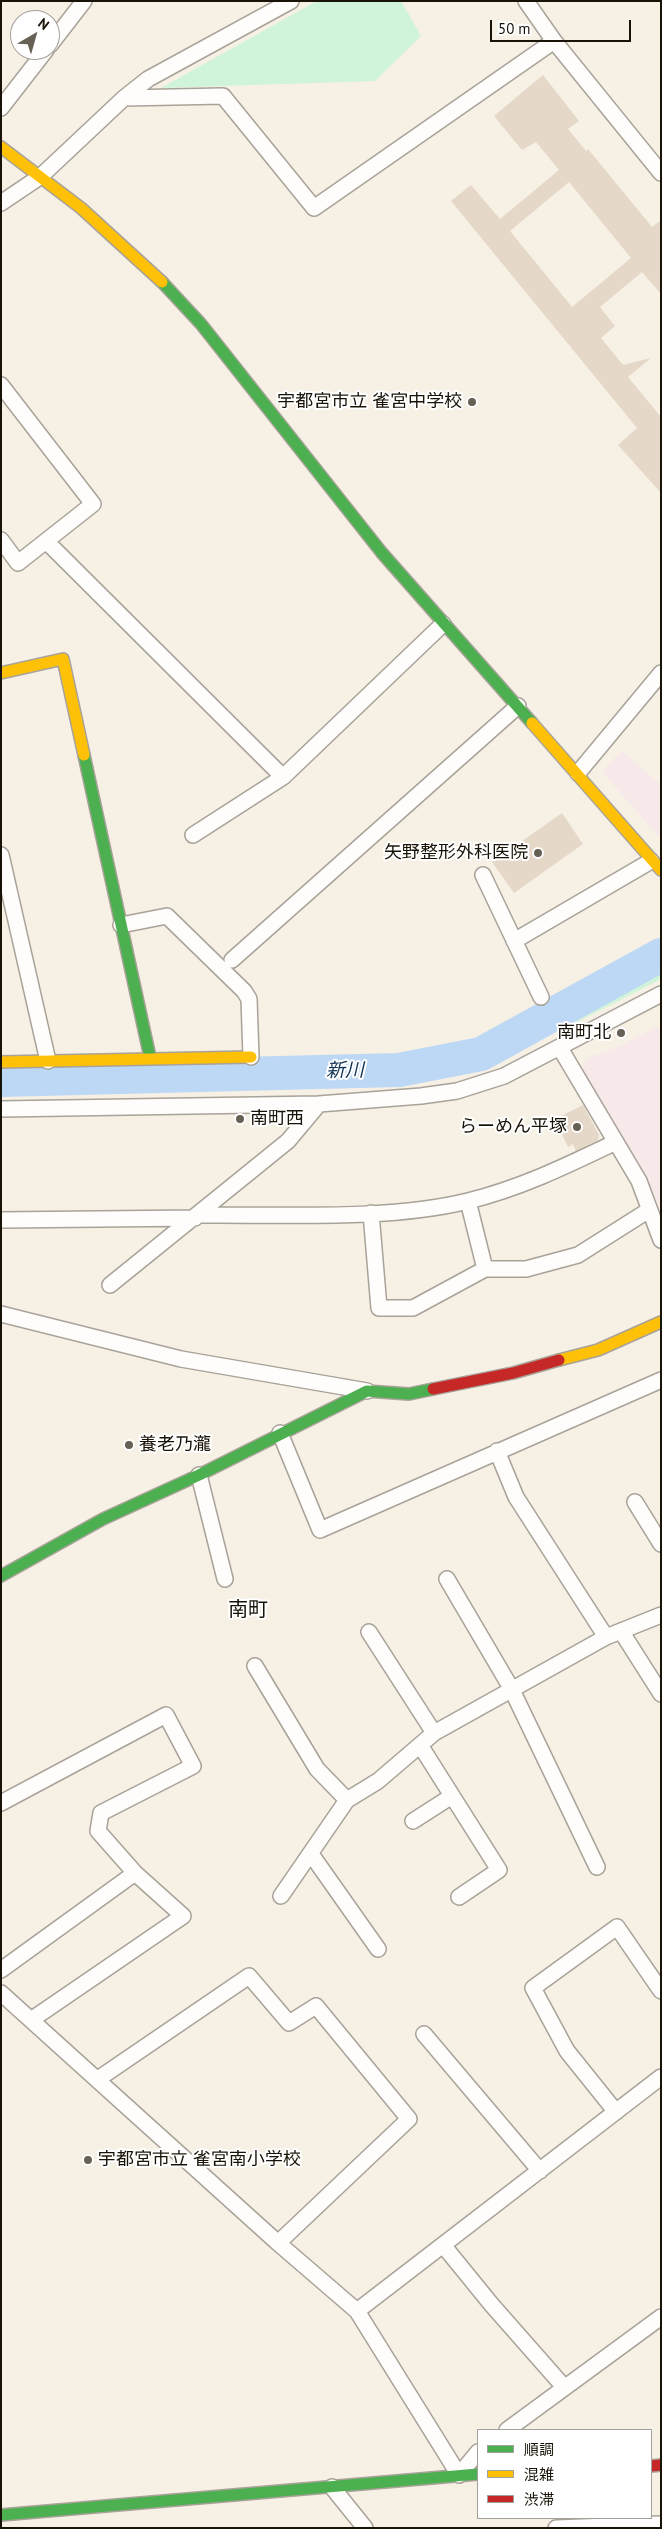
<!DOCTYPE html>
<html>
<head>
<meta charset="utf-8">
<style>
	body { margin:0 }
	#map { position:relative; width:662px; height:2529px; overflow:hidden; background:#f6f0e5; font-family:"PT Sans","Noto Sans JP",sans-serif }
	canvas { display:block }
	.frame { position:absolute; inset:0; border:2px solid #191307; pointer-events:none }
	.legend { position:absolute; left:477px; top:2429px; width:175px; height:90px; box-sizing:border-box; background:#fff; border:1px solid #a3a19c; margin:0; padding:6px 9px; list-style:none; font-size:15px; color:#191307 }
	.legend li { display:flex; align-items:center; gap:10px; height:25px }
	.legend b { width:25px; border:1px solid #a3a19c }
	.north { position:absolute; left:10px; top:10px; width:50px; height:50px; box-sizing:border-box; background:#fff; border:1px solid #a3a19c; border-radius:50%; rotate:38deg; font-size:14px; font-weight:700; line-height:20px; text-align:center; color:#191307 }
	.north::after { content:''; display:block; margin:auto; width:18px; height:22px; background:#666055; clip-path:polygon(50% 0,100% 100%,50% 72%,0 100%) }
	.scale { position:absolute; left:490px; top:20px; width:141px; height:22px; box-sizing:border-box; border:2px solid #191307; border-top:0; padding-left:6px; font-size:15px; line-height:18px; white-space:nowrap; color:#191307; -webkit-text-stroke:4px #fff; paint-order:stroke }
</style>
</head>
<body>
<div id="map">
<canvas width="662" height="2529"></canvas>
<div class="frame"></div>
<ul class="legend">
<li><b style="height:6px;background:#4caf50"></b>順調</li>
<li><b style="height:6px;background:#ffc107"></b>混雑</li>
<li><b style="height:6px;background:#c62828"></b>渋滞</li>
</ul>
<div class="north">N</div>
<div class="scale">50 m</div>
</div>
<script>
const g = document.querySelector('canvas').getContext('2d');
g.lineJoin = 'round';
function paint(path, color) {
  g.fillStyle = color;
  g.fill(path, 'evenodd');
}
function trace(path, color, width, dash) {
  g.strokeStyle = color;
  g.lineWidth = width;
  g.lineCap = dash ? 'butt' : 'round';
  g.setLineDash(dash || []);
  g.stroke(path);
}
function drawText(font, color, halo, rows, align = 'center') {
  g.font = font + ' "PT Sans","Noto Sans JP",sans-serif';
  g.lineWidth = 4;
  g.setLineDash([]);
  g.textBaseline = 'middle';
  g.strokeStyle = halo;
  g.fillStyle = color;
  for (const [text, x, y, turn = 0] of rows) {
    g.save();
    g.translate(x, y);
    g.rotate((+turn || 0) * Math.PI / 180);
    g.textAlign = isNaN(turn) ? turn : align;
    if (halo) g.strokeText(text, 0, 0);
    g.fillText(text, 0, 0);
    g.restore();
  }
}
paint(new Path2D(`
	M 622,751 L 661,785 L 661,839 L 603,773 L 604,768 Z
	M 661,1025 L 661,1210 L 587,1080 L 583,1064 L 590,1057 L 618,1047 Z`), '#f7e8ea');
paint(new Path2D(`
	M 317,1 L 401,1 L 421,36 L 375,81 L 161,88 Z
	M 661,972 L 661,979 L 558,1032 Z`), '#cff4d9');
trace(new Path2D(`
	M 1,1080 L 399,1070 L 481,1054 L 661,955`), '#bdd8f4', 34);
paint(new Path2D(`
	M 543,75 L 579,121 L 568,129 L 586,151 L 588,149 L 652,227 L 661,220 L 661,294 L 642,272 L 600,307 L 615,326 L 601,338 L 623,365 L 651,358 L 628,377 L 661,417 L 661,493 L 618,445 L 637,428 L 451,201 L 471,185 L 500,219 L 559,170 L 536,142 L 522,150 L 494,116 ZM 569,182 L 631,258 L 572,307 L 510,231 Z
	M 562,813 L 583,844 L 514,893 L 492,862 Z
	M 583,1105 L 599,1135 L 598,1140 L 576,1151 L 573,1144 L 568,1147 L 555,1119 Z`), '#e6d8c8');
const street = new Path2D(`
	M 526,1 L 554,41 L 661,173
	M 50,45 L 84,1
	M 124,98 L 223,96 L 314,208 L 554,41
	M 1,108 L 46,50
	M 1,203 L 41,176 L 124,98 L 148,79 L 291,1
	M 1,385 L 93,504 L 46,541 L 283,777
	M 1,540 L 18,563 L 46,541
	M 578,773 L 661,673
	M 193,835 L 283,777 L 443,624
	M 1,855 L 48,1061
	M 483,875 L 541,997
	M 121,925 L 167,916 L 244,991 L 249,999 L 251,1057
	M 514,941 L 651,861
	M 232,960 L 518,706
	M 560,1048 L 639,1181 L 661,1240
	M 1,1109 L 319,1104 L 421,1096 L 457,1091 L 504,1076 L 661,994
	M 371,1213 L 379,1308 L 413,1308 L 485,1269 L 468,1201
	M 199,1215 C 284,1214 387,1221 468,1201 C 521,1188 568,1165 616,1142
	M 1,1220 L 195,1218
	M 485,1269 L 526,1269 L 578,1255 L 649,1210
	M 110,1285 L 288,1141 L 319,1104
	M 1,1314 L 181,1359 L 367,1391
	M 280,1433 L 320,1530 L 661,1380
	M 497,1451 L 516,1497 L 606,1637
	M 199,1475 L 225,1579
	M 635,1502 L 661,1544
	M 447,1579 L 511,1688 L 597,1867
	M 621,1631 L 661,1694
	M 369,1632 L 434,1733
	M 255,1666 L 317,1769 L 347,1800
	M 420,1745 L 499,1870 L 459,1897
	M 1,1803 L 166,1715 L 193,1766 L 101,1813 L 98,1831 L 135,1873 L 183,1916 L 31,2020
	M 413,1821 L 452,1796
	M 311,1854 L 378,1949
	M 281,1896 L 347,1800 L 378,1781 L 434,1733 L 606,1637 L 661,1615
	M 1,1970 L 135,1873
	M 1,1993 L 278,2243 L 357,2311 L 459,2475 L 478,2452
	M 424,2034 L 540,2171
	M 98,2079 L 249,1976 L 289,2023 L 316,2006 L 409,2119 L 278,2243
	M 616,2112 L 567,2051 L 533,1988 L 617,1927 L 661,1991
	M 443,2245 L 491,2304 L 564,2387
	M 357,2311 L 661,2077
	M 507,2430 L 661,2317
	M 332,2487 L 365,2528
	M 556,2528 L 661,2524`);
const fast = new Path2D(`
	M 162,282 L 201,324 L 382,553 L 532,723
	M 84,755 L 150,1057
	M 1,1576 L 103,1519 L 199,1475 L 367,1391 L 409,1394 L 433,1389
	M 1,2515 L 478,2474`);
const slow = new Path2D(`
	M 1,147 L 81,208 L 162,282
	M 1,673 L 63,659 L 84,755
	M 532,723 L 661,870
	M 1,1062 L 251,1057
	M 559,1360 L 598,1350 L 661,1322`);
const jam = new Path2D(`
	M 433,1389 L 513,1373 L 559,1360
	M 651,2466 L 661,2465`);
trace(street, '#a8a298', 18);
trace(fast, '#a8a298', 14);
trace(slow, '#a8a298', 14);
trace(jam, '#a8a298', 14);
trace(street, '#fefdfb', 15);
trace(fast, '#4caf50', 11);
trace(slow, '#ffc107', 11);
trace(jam, '#c62828', 11);
for (const [x, y, r, color] of [
	[472,402,5,"#666055"],
	[538,853,5,"#666055"],
	[621,1033,5,"#666055"],
	[240,1119,5,"#666055"],
	[577,1127,5,"#666055"],
	[129,1445,5,"#666055"],
	[88,2160,5,"#666055"]
]) {
  const dot = new Path2D();
  dot.arc(x, y, r, 0, 2 * Math.PI);
  g.fillStyle = color;
  g.fill(dot);
  trace(dot, '#fff', 2);
}
drawText('18px', '#191307', '#fff', [
	["宇都宮市立 雀宮中学校",462,402],
	["矢野整形外科医院",528,853],
	["南町北",611,1033],
	["南町西",250,1119,"left"],
	["らーめん平塚",567,1127],
	["養老乃瀧",139,1445,"left"],
	["宇都宮市立 雀宮南小学校",98,2160,"left"]
], 'right');
drawText('italic 19px', '#0f3256', '#fff', [
	["新川",345,1071,-1]
]);
drawText('20px', '#191307', '#fff', [
	["南町",248,1610]
]);
</script>
</body>
</html>
